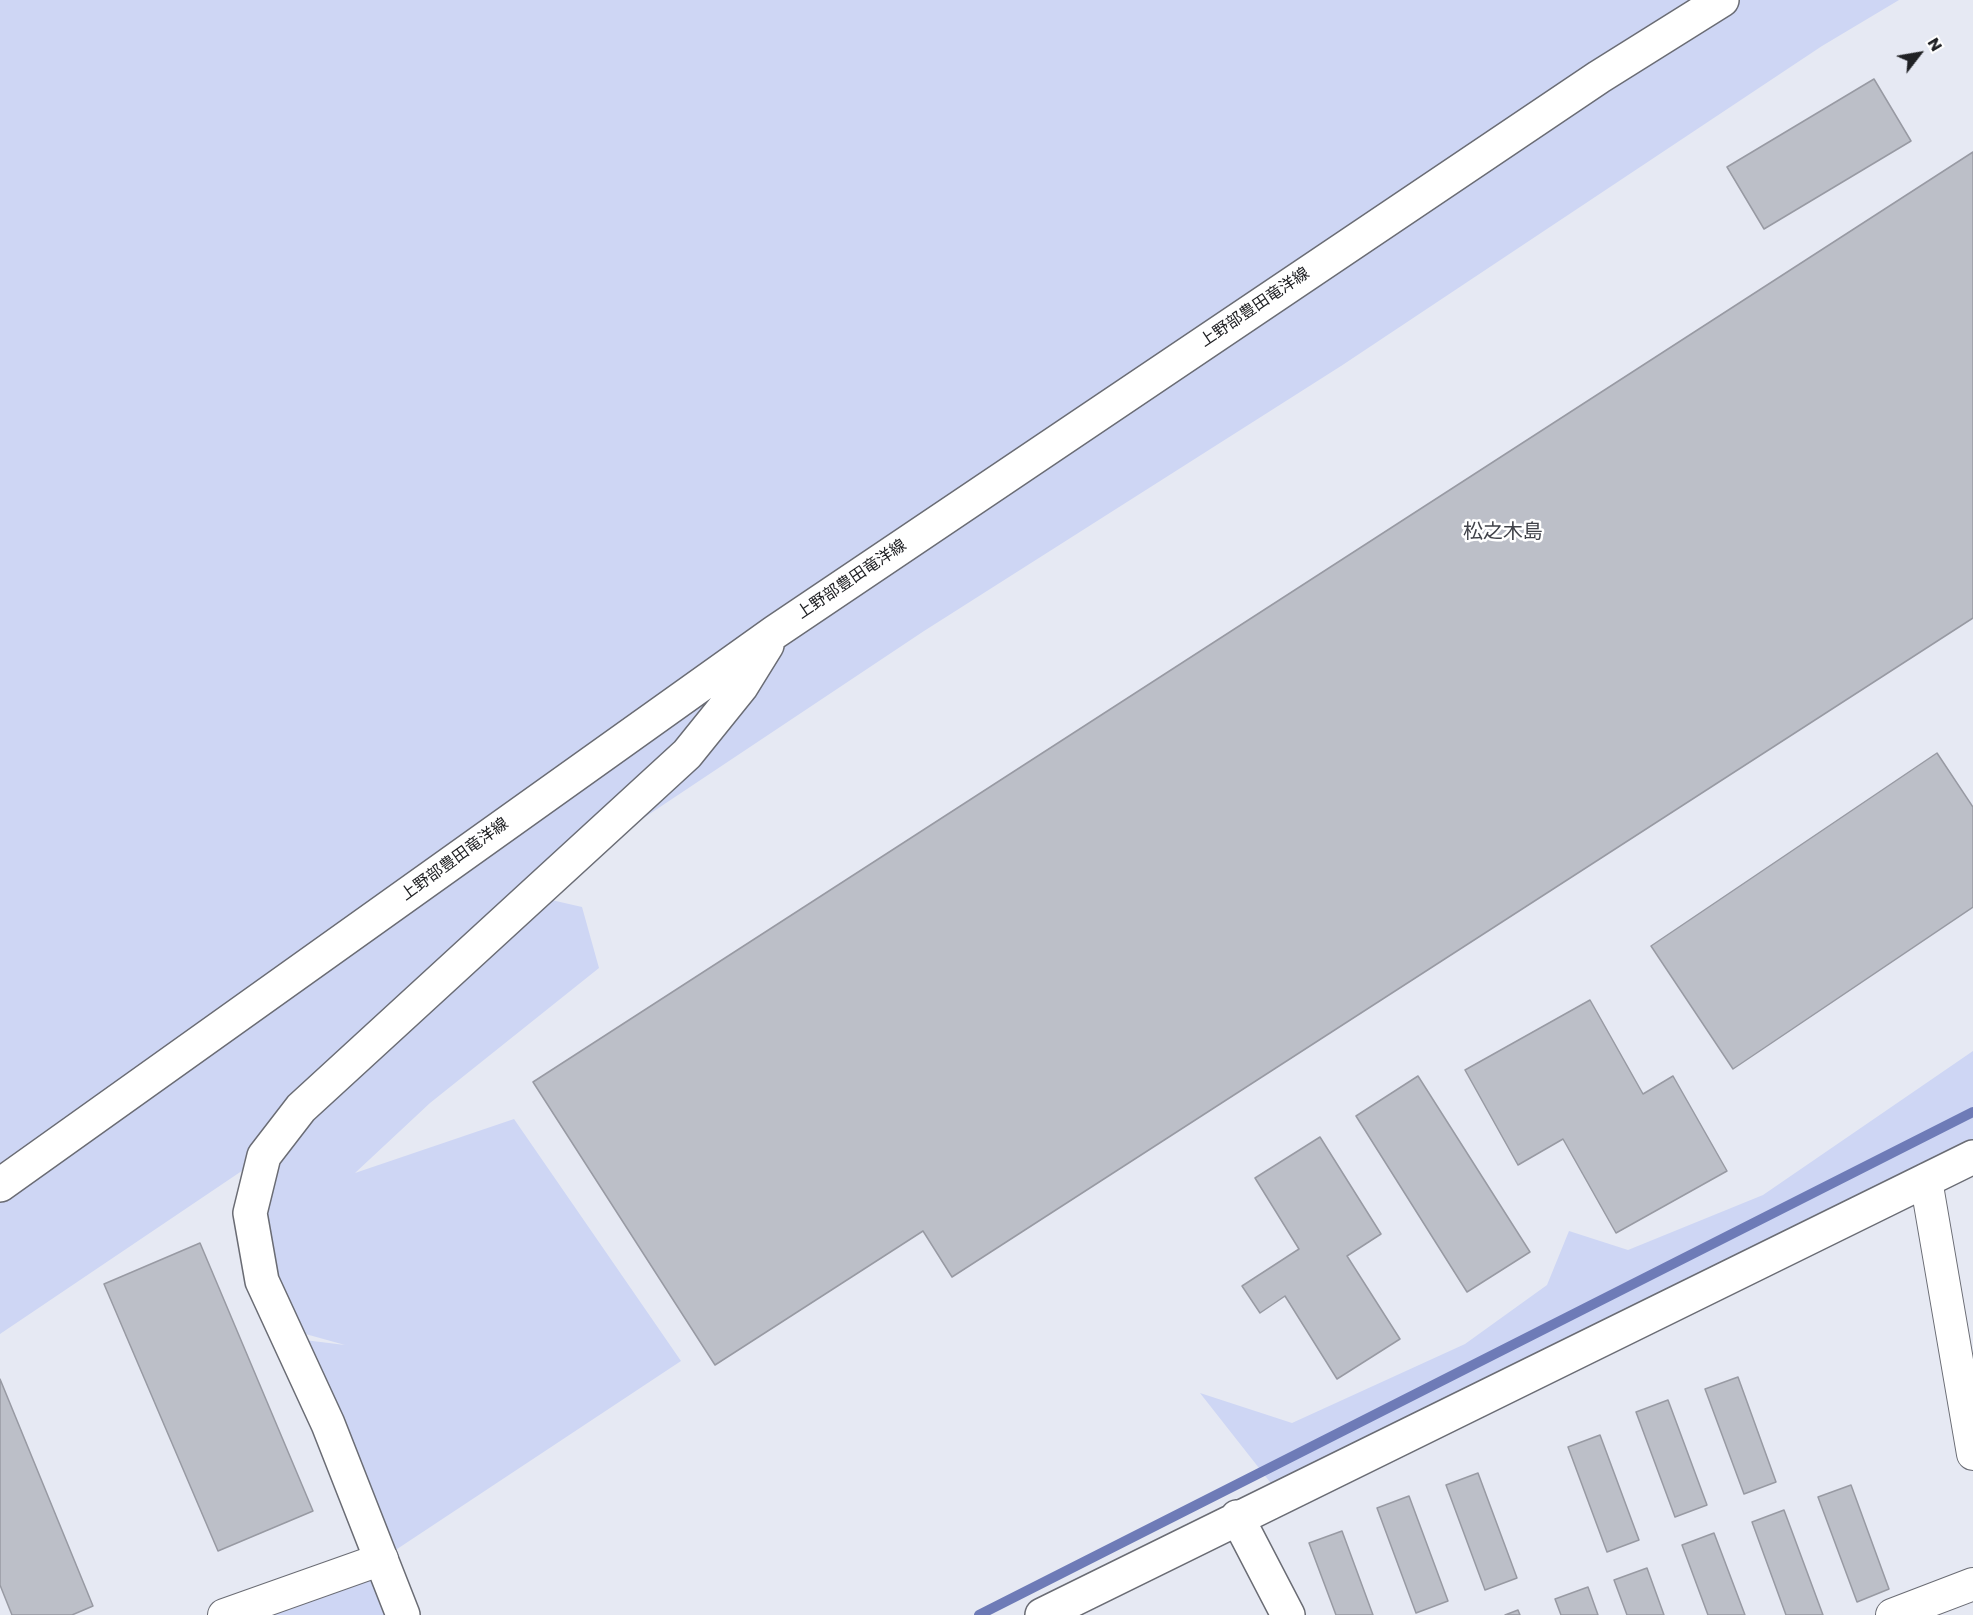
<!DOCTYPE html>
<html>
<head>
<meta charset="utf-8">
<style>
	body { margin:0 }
	#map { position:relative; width:1973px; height:1615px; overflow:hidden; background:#e6e9f3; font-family:Poppins,sans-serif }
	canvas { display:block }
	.north { position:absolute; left:1889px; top:24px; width:60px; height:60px; -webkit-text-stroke:4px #fff; paint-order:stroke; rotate:59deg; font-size:16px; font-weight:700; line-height:24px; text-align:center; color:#202124 }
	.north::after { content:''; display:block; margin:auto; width:21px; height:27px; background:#202124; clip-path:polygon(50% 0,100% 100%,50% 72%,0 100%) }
</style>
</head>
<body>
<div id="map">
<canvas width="1973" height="1615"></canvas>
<div class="north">N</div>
</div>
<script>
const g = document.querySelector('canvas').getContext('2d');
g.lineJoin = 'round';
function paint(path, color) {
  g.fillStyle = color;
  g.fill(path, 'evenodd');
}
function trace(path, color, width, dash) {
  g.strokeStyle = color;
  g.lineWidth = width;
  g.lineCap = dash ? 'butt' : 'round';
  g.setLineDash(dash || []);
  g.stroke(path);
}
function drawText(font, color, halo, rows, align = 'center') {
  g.font = font + ' Poppins,"Noto Sans JP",sans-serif';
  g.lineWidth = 5;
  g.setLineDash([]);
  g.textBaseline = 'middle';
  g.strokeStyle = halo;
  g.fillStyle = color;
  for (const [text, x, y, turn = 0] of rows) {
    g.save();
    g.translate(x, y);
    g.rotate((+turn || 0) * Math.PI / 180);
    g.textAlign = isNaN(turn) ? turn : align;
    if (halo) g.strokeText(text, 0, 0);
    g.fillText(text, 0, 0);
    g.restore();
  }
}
paint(new Path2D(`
	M 0,0 L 1899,0 L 1822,46 L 1341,366 L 924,631 L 546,883 L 534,896 L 582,907 L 599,968 L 430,1103 L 355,1173 L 514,1119 L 681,1361 L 382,1559 L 288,1338 L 345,1345 L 284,1328 L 250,1213 L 264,1156 L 0,1334 Z
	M 1973,1051 L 1973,1156 L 1281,1496 L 1200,1393 L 1292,1423 L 1465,1344 L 1547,1285 L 1569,1231 L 1628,1250 L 1763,1195 Z
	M 386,1570 L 400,1615 L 249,1615 Z`), '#ced6f4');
trace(new Path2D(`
	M 979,1615 L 1973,1112`), '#6e7bb7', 10);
const building = new Path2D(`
	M 1874,79 L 1911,141 L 1764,229 L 1727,167 Z
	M 1973,152 L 1973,618 L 952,1277 L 923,1231 L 715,1365 L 533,1082 Z
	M 1937,753 L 1973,807 L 1973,907 L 1733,1069 L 1651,946 Z
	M 1590,1000 L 1643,1094 L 1673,1076 L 1727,1171 L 1616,1233 L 1563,1139 L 1518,1165 L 1465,1070 Z
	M 1418,1076 L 1530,1252 L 1467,1292 L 1356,1116 Z
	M 1320,1137 L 1381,1234 L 1347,1256 L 1400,1339 L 1337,1379 L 1285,1296 L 1260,1313 L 1242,1286 L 1299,1249 L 1255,1178 Z
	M 200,1243 L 313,1511 L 218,1551 L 104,1284 Z
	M 1738,1377 L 1776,1482 L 1744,1494 L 1705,1389 Z
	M 0,1379 L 93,1606 L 72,1615 L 12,1615 L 0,1585 Z
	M 1668,1400 L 1707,1505 L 1675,1517 L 1636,1412 Z
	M 1600,1435 L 1639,1540 L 1607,1552 L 1568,1447 Z
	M 1478,1473 L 1517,1578 L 1485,1590 L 1446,1485 Z
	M 1851,1485 L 1889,1589 L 1857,1602 L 1818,1497 Z
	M 1409,1496 L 1448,1601 L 1416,1613 L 1377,1508 Z
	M 1784,1510 L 1823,1615 L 1786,1615 L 1752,1522 Z
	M 1342,1531 L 1373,1615 L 1336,1615 L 1309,1543 Z
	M 1714,1533 L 1745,1615 L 1708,1615 L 1682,1545 Z
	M 1647,1568 L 1664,1615 L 1627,1615 L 1614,1580 Z
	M 1588,1587 L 1598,1615 L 1561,1615 L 1555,1599 Z
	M 1518,1610 L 1520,1615 L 1505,1615 Z`);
paint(building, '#bcbfc8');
trace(building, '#989aa3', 1.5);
const street = new Path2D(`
	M 1926,1180 L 1973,1454
	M 224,1615 L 382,1559
	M 1892,1615 L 1973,1584`);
const secondary = new Path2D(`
	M 0,1185 L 775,632 L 1599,77 L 1722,0
	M 1237,1517 L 1288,1615
	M 403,1615 L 328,1424 L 262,1281 L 250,1213 L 264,1156 L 301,1108 L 687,754 L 741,687 L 767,645
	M 1042,1615 L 1973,1157`);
trace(street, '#6a6c74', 34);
trace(secondary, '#6a6c74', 36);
trace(street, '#fff', 32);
trace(secondary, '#fff', 33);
drawText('16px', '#202124', '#fff', [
	["上野部豊田竜洋線",1255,308,-34],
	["上野部豊田竜洋線",852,580,-34],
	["上野部豊田竜洋線",455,860,-36]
]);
drawText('20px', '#404249', '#fff', [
	["松之木島",1503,533]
]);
</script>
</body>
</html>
